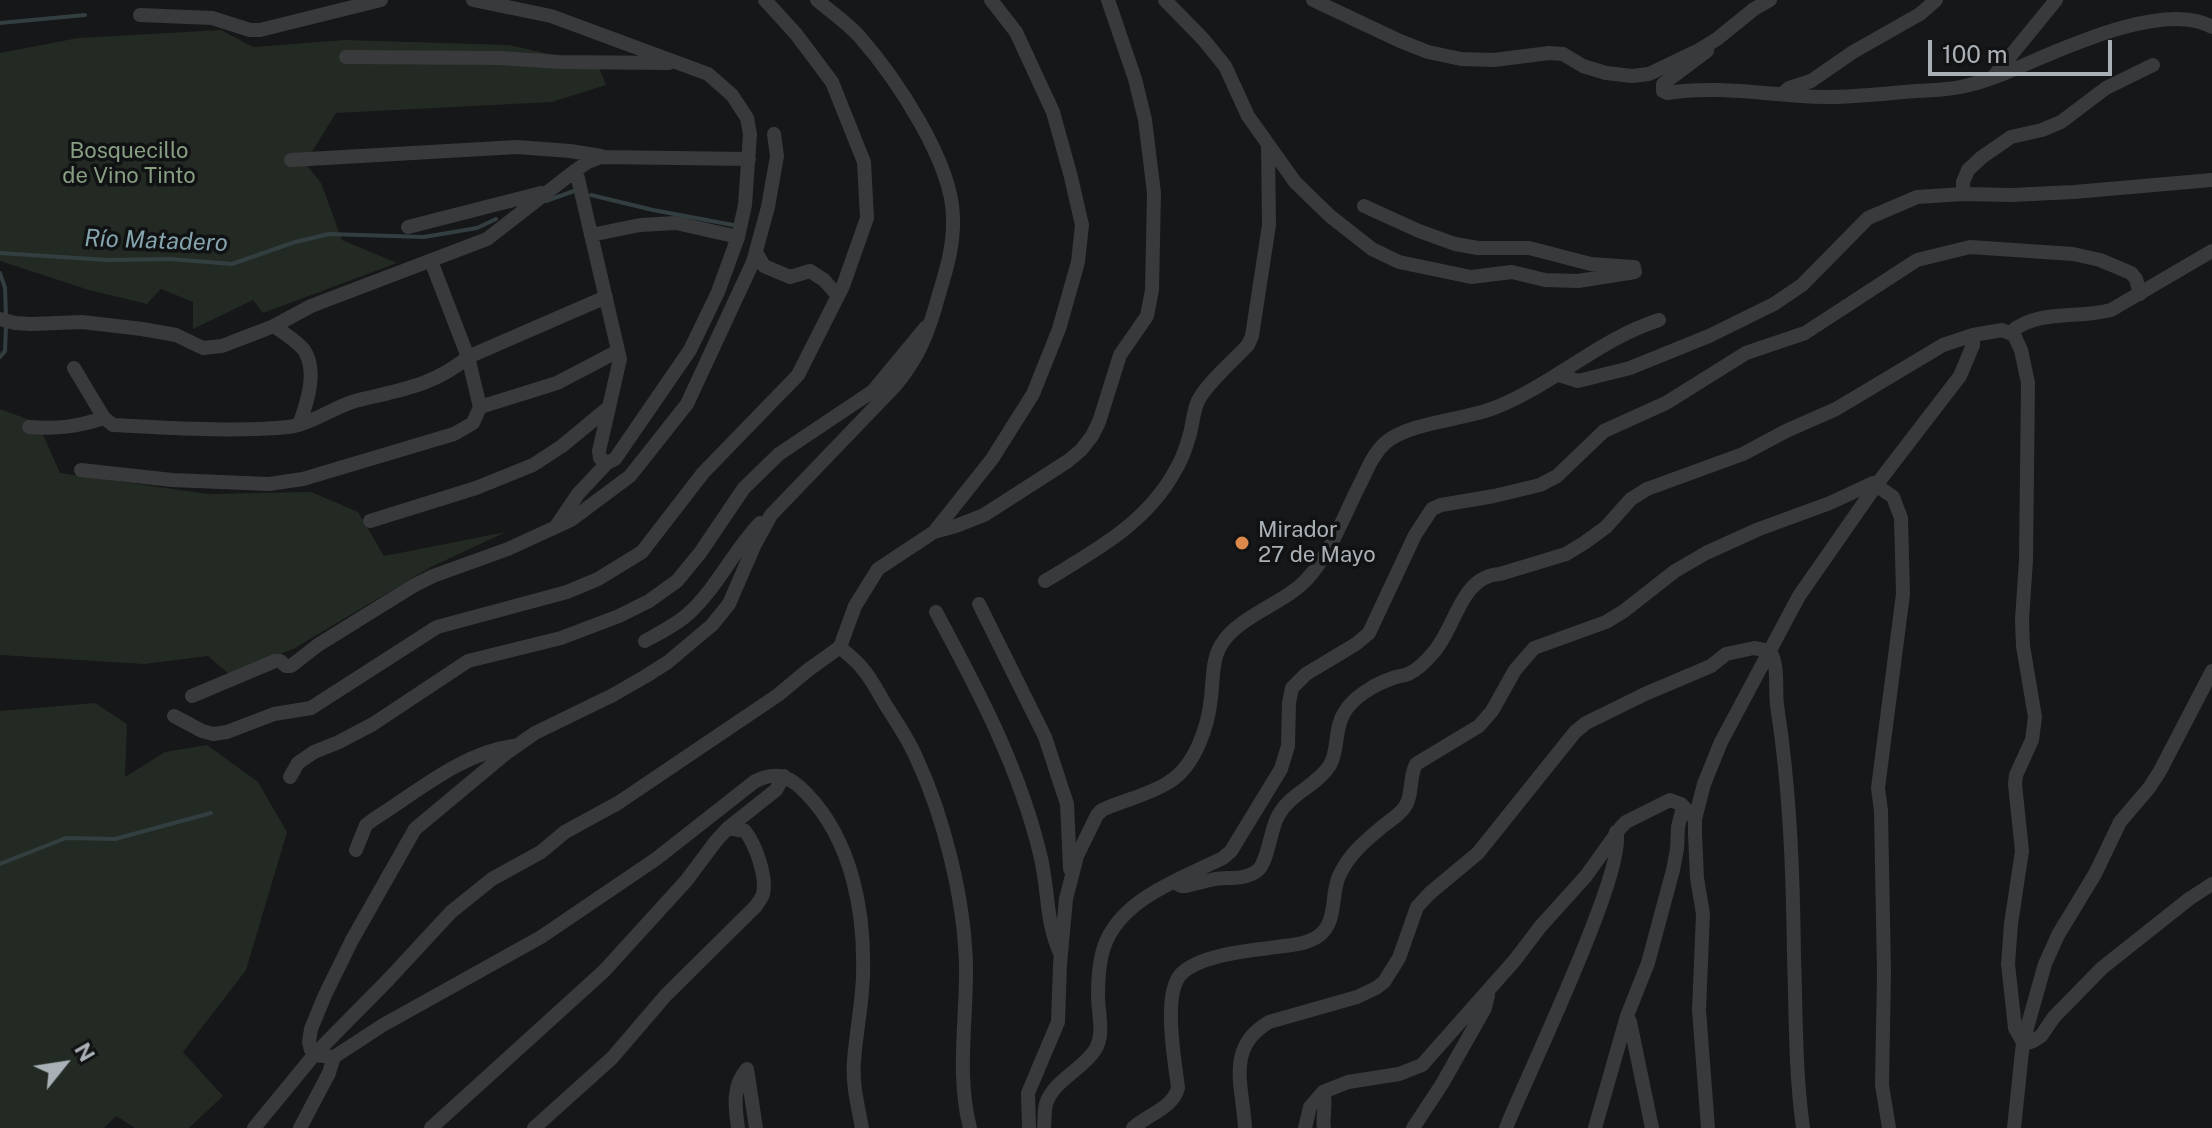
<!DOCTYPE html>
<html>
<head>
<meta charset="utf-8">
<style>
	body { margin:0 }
	#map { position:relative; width:2212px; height:1128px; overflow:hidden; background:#161718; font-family:"Public Sans",sans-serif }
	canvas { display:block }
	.north { position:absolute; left:24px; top:1024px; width:80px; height:80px; -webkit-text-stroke:6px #111213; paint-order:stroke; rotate:60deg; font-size:22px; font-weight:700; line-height:32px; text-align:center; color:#aab1b6 }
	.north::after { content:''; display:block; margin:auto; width:28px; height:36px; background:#aab1b6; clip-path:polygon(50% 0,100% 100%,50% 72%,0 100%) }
	.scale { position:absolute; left:1928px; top:40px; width:184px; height:36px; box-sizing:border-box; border:4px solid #aab1b6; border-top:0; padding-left:10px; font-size:24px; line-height:28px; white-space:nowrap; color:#aab1b6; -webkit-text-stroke:6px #111213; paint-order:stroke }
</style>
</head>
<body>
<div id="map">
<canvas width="2212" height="1128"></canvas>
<div class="north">N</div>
<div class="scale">100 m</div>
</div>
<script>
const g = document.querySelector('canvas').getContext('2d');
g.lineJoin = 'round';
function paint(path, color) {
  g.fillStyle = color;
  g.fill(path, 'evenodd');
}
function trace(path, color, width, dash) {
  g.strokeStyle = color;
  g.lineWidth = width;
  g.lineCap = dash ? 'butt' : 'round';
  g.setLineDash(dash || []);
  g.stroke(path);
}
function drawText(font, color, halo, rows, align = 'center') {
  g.font = font + ' "Public Sans",sans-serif';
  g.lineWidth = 7;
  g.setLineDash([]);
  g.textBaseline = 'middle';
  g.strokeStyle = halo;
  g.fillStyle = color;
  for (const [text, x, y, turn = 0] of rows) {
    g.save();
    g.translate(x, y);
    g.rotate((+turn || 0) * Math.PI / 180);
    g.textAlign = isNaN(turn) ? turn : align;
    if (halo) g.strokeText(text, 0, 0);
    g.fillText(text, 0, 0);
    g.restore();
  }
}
paint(new Path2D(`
	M 221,30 L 253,47 L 345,40 L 509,45 L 598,65 L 606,85 L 552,102 L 336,113 L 305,163 L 321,183 L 342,240 L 397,263 L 263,313 L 253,300 L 193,329 L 193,302 L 161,289 L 147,304 L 89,290 L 0,261 L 0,53 L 78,38 Z
	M 0,409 L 38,423 L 60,473 L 208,494 L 311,492 L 358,512 L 384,556 L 506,532 L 431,567 L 293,649 L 229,674 L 208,656 L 144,664 L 0,655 Z
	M 95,703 L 127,724 L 125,777 L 165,752 L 207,745 L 258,782 L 287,832 L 246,970 L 183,1052 L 223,1096 L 189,1128 L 135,1128 L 116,1116 L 104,1128 L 0,1128 L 0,711 Z`), '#232a23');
trace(new Path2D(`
	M 0,23 L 85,15
	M 591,195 L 653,210 L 733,225
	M 546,201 L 574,191
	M 0,253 L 107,260 L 171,259 L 232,264 L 295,242 L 329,234 L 424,237 L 477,228 L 496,219
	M 0,273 L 5,288 L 6,316
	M 0,357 L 5,351 L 6,325
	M 0,864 L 66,838 L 115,839 L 211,813`), '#333e41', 4);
trace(new Path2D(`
	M 473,0 L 551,16 L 708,74 L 732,95 L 747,118 L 750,134 L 745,205 L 738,237 L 718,292 L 690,350 L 615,459 L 607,463 L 600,458 L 599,451 L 620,359 L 576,170
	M 817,0 C 831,12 846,22 859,36 C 895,77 952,161 953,217 C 954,244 947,268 939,294 C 929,331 920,356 895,386 L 771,515 L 755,544 L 729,604 L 712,625 L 668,662 L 646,676 L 613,695 L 535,733 L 505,754 L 415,829 L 352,940 L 325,995 L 311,1029 L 309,1042 L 311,1050 L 314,1055 L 334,1057 L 383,1025 L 541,937 L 656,859 L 754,782 C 776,770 790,776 807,794 C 852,841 865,912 863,976 C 862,1005 856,1033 854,1061 C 852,1084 858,1106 862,1128
	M 1165,0 L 1203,39 L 1225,66 L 1248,116 L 1295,182 L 1330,216 L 1372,249 L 1399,262 L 1471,277 L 1512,272 L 1545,280 L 1578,281 L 1635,272 L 1634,267 L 1591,264 L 1529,248 L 1478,248 L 1455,244 L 1419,231 L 1364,206
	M 1313,0 L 1400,41 L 1428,52 L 1461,59 L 1494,60 L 1549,53 L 1563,54 L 1583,66 L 1606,73 L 1632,76 L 1649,74 L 1699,50 L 1717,39 L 1754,9 L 1770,0
	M 140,15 L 212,18 L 250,30 L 260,30 L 381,0
	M 1706,46 L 1707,51 L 1663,84 L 1663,91 L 1667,93 C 1712,86 1756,93 1801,96 C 1840,99 1878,94 1917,91 C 1933,90 1950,90 1965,86 C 1983,82 2001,75 2017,68 C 2064,48 2165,0 2212,27
	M 346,57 L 500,58 L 559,62 L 669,63
	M 1994,76 L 2056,0
	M 1782,94 L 1789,88 L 1811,81 L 1853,52 L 1920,14 L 1936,0
	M 291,160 L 517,147 L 570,151 L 601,156
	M 1963,194 L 1963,182 L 1968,170 L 1982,157 L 2011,137 L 2042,130 L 2061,122 L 2106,88 L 2153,65
	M 408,227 L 541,193
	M 591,235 L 640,225 L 676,223 L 738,237
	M 756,252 L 764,266 L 790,277 L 810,271 L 824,280 L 838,296
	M 431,261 L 468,357 L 480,407
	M 0,319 L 15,323 L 31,324 L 82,322 L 142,329 L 176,335 L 203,348 L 222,346 L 274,326 L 311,306 L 487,239 L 576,170 L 588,162 L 601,157 L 749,159
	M 274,326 C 284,333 297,341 304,350 C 318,371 307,403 299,425
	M 2011,332 C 2038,309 2078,319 2111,310 L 2212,251
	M 74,368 L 104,418 L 113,425 C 160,427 208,431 255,429 C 269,428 284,429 298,425 C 317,420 335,407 355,401 C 398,390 432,387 468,357 L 606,297
	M 1559,375 L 1578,381 L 1630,368 L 1709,336 L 1774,304 L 1802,285 L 1868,218 L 1917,197 L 1963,194 L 2011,195 L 2074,192 L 2212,180
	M 29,427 C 58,429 76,427 104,418
	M 81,470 L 172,480 L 269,484 L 303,479 L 454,434 L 473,423 L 480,407 L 557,383 L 618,351
	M 370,521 L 476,488 L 533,465 L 562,446 L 608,408
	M 557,525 L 578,494 L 607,463
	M 934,532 L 992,459 L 1033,394 L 1059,329 L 1078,262 L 1082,225 L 1071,177 L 1053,112 L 1016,32 L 991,0
	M 1045,581 C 1094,551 1146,524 1175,471 C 1181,461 1186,448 1189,437 C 1193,425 1193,411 1198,401 C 1206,384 1234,360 1248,345 L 1252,336 L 1269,225 L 1268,144
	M 979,604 L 1045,737 L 1067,804 L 1070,869
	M 936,612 C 978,690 1019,767 1040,854 C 1049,889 1045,922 1061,955
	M 645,641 C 659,633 676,625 688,614 C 717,588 733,551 760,523
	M 840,647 C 847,654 856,660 862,668 C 871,678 878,692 885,704 C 896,721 908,739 916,757 C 944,817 964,898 966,964 C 967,1019 956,1074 970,1128
	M 1770,651 C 1779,666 1775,689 1777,705 C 1790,788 1793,873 1794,956 C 1796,1014 1795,1071 1803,1128
	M 192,696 L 275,661 L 280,661 L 286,666 L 291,666 L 318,645 L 413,586 L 433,576 L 508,549 L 571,520 L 630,476 L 687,404 L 753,262 L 768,207 L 777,156 L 774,134
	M 174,716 L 202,731 L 213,734 L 227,732 L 274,714 L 311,708 L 437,627 L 567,592 L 598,579 L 642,552 L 703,473 L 798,375 L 843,286 L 867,218 L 864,162 L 832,82 L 796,34 L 765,0
	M 290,777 L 298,763 L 314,752 L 339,742 L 373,724 L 468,661 L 561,638 L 619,616 L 649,601 L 677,581 L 700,553 L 744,488 L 779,454 L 873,391 L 926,327
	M 356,850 L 366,825 L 374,819 C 417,792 462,753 513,746
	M 1174,882 L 1181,886 L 1186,886 C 1195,884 1205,881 1215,879 C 1229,877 1245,880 1257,871 C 1268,863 1270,830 1278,816 C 1290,793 1317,786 1330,765 C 1339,749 1334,729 1344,713 C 1353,697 1375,684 1393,678 C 1398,676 1405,676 1410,673 C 1419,669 1427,660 1433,653 C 1456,628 1460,576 1500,574 L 1566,554 L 1584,543 L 1606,527 L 1631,499 L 1647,489 L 1743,454 L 1786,431 L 1836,409 L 1943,345 L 1973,335 L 2002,330 L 2014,335 L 2021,350 L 2028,383 L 2026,560 L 2022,620 L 2023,646 L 2035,717 L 2032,740 L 2016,775 L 2015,784 L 2022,851 L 2011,924 L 2008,964 L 2015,1028 L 2023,1042 L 2027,1043 L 2033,1041 L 2041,1036 L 2054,1017 L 2102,968 L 2189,899 L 2212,884
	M 1627,1016 L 1630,1022 L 1652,1128
	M 1323,1092 C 1327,1103 1322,1116 1324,1128
	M 254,1128 L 314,1055 L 388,980 L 451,912 L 492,879 L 541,852 L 565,832 L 618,803 L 778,695 L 808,670 L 840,647 L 855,606 L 878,569 L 934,532 L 956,526 L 984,515 L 1068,461 L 1081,450 L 1092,436 L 1099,422 L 1120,355 L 1147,316 L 1152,290 L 1154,193 L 1145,120 L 1135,79 L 1108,0
	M 300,1128 L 329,1073 L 334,1057
	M 431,1128 L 604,971 L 686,881 L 716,841 L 728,828 L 776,790 L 784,776
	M 534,1128 L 612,1058 L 666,995 L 756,906 C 758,902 762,898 763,894 C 767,877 756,845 745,831 L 728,828
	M 738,1128 C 735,1107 732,1086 747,1069 L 756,1128
	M 1029,1128 L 1028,1093 L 1058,1022 L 1060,964 L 1066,899 L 1077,856 L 1097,815 L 1102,810 C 1124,800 1149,795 1169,782 C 1195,766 1208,727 1211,698 C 1213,681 1212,659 1221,645 C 1238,616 1284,604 1307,579 C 1331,553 1344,515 1360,484 C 1367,470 1373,454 1385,443 C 1409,422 1464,420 1494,408 C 1553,385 1599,339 1659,320
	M 1044,1128 C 1045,1120 1044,1111 1046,1104 C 1053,1081 1082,1070 1095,1050 C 1105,1034 1098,1013 1098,996 C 1098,980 1099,962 1104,947 C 1120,899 1182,878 1223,858 L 1231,851 L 1281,769 L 1288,746 L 1289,703 L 1292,688 L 1306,674 L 1356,644 L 1369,633 L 1415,535 L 1432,509 L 1441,505 L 1494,496 L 1540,485 L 1557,476 L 1604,431 L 1666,403 L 1746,353 L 1805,333 L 1917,260 L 1970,247 L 2073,254 L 2100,260 L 2131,273 L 2136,279 L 2140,294
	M 1133,1128 C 1147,1115 1173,1108 1178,1088 C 1175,1061 1162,995 1181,974 C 1199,956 1244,951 1269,948 C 1286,945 1307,946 1321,934 C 1337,920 1331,893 1339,876 C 1349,854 1365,841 1383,826 C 1391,820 1401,814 1406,805 C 1413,793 1409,777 1416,764 L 1479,726 L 1492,711 L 1515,670 L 1534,648 L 1606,622 L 1624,611 L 1675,571 L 1706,553 L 1759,529 L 1830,503 L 1873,483 L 1893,497 L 1901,518 L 1903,594 L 1878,788 L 1881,811 L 1884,973 L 1882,1085 L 1889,1128
	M 1245,1128 C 1243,1086 1225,1048 1269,1022 L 1357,997 L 1376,988 L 1384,982 L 1399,958 L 1417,907 L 1430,893 L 1478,853 L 1575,732 L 1586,723 L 1645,694 L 1711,666 L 1726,654 L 1754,648 L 1770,651
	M 1305,1128 L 1310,1107 L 1323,1092 L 1348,1082 L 1399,1074 L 1422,1065 L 1515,960 L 1540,927 L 1586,876 L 1621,827 L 1626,822 L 1670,800 L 1681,804 L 1695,819
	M 1413,1128 L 1442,1084 L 1485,1008 L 1488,995 L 1487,992
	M 1506,1128 C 1523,1084 1630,864 1616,832
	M 1595,1128 L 1627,1016 L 1648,963 L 1673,870 L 1677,849 L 1678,827 L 1683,807
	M 1708,1128 L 1699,1010 L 1703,914 L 1697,878 L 1695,834 L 1695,819 L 1704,784 L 1721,742 L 1799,596 L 1877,484 L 1960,376 L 1973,345 L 1973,335
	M 2014,1128 L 2023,1042 L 2045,964 L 2058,935 L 2095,874 L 2120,822 L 2149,788 L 2160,771 L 2212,671`), '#383a3c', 14);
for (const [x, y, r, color] of [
	[1242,543,8,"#dc894b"]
]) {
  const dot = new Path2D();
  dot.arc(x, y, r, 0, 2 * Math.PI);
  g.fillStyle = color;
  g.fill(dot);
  trace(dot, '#111213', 3);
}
drawText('22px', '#889f83', '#111213', [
	["Bosquecillo",129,151],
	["de Vino Tinto",129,176]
]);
drawText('22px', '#aab1b6', '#111213', [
	["Mirador",1258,530],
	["27 de Mayo",1258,555]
], 'left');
drawText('italic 24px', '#85a4ad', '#111213', [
	["Río Matadero",156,241,2]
]);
</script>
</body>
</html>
